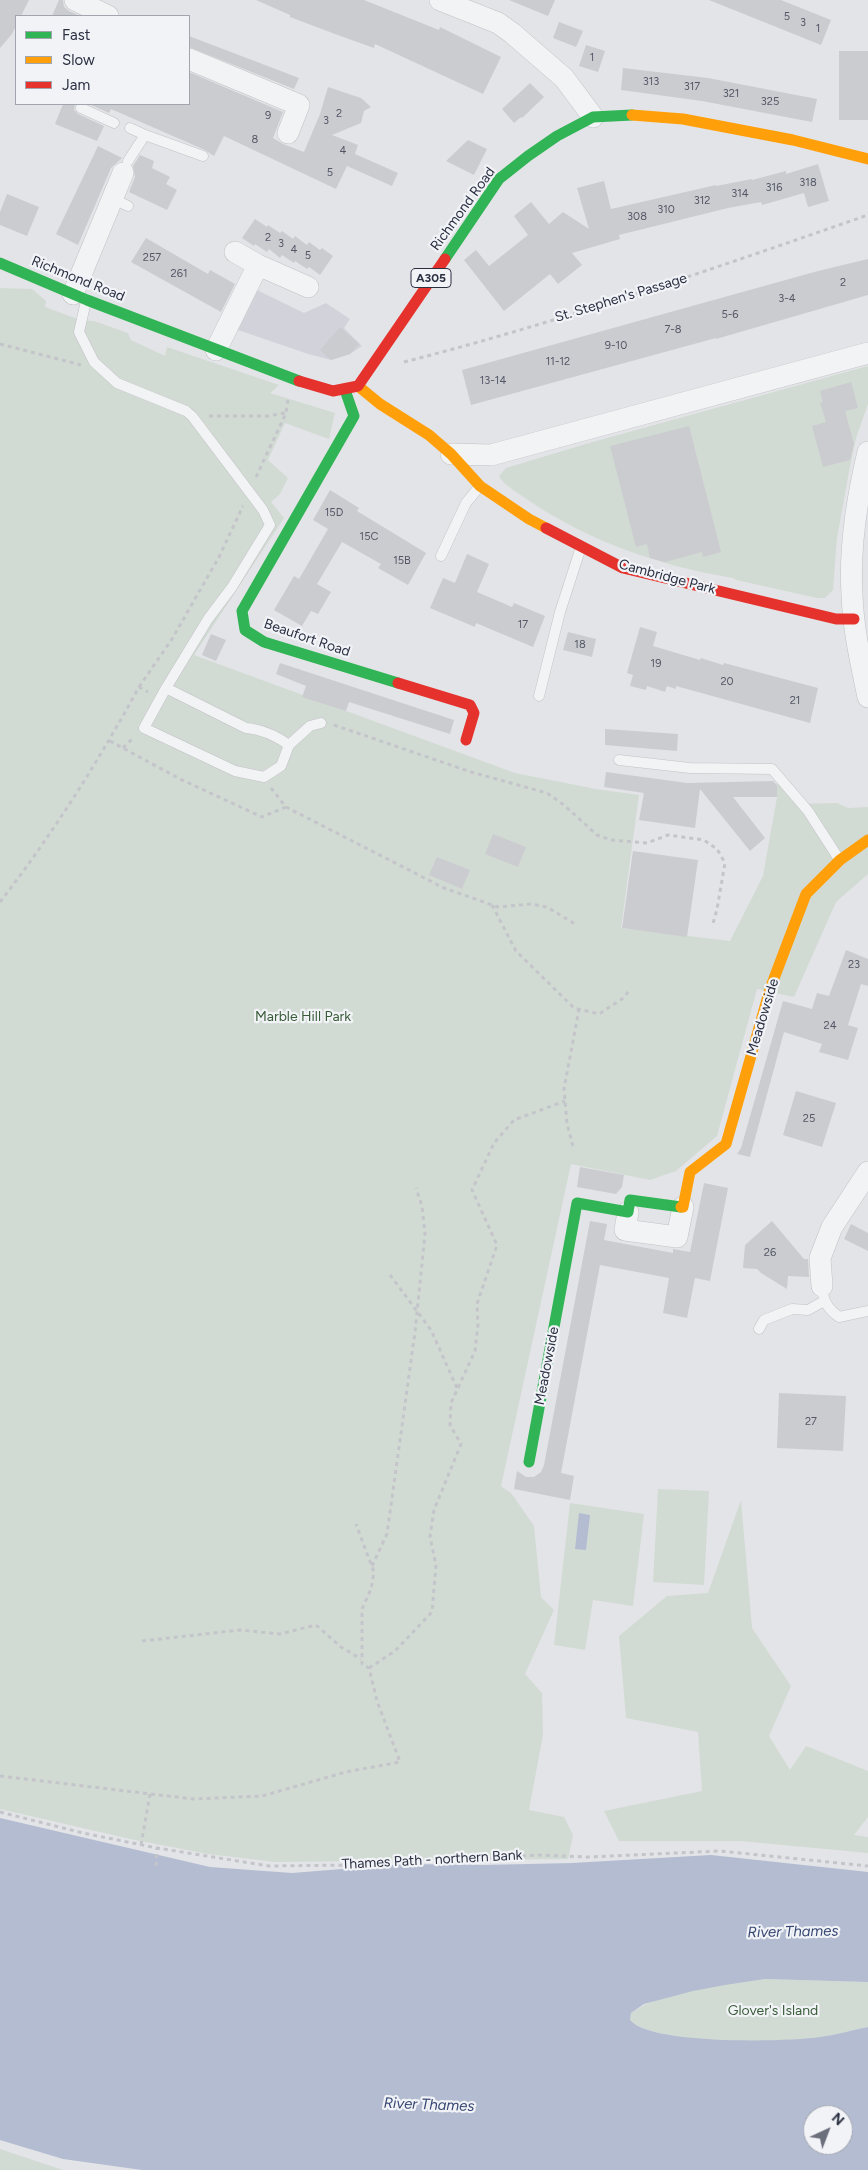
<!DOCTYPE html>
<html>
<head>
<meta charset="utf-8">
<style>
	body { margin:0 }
	#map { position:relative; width:868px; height:2170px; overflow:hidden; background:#e3e4e7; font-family:Figtree,sans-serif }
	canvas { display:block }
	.legend { position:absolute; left:15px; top:15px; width:175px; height:90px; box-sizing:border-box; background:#f1f3f7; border:1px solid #a1a5ae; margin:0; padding:6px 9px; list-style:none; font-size:15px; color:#2a2f41 }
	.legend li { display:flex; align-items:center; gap:10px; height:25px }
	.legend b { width:25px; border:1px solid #a1a5ae }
	.north { position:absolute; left:803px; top:2105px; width:50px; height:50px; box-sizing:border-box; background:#f1f3f7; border:1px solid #a1a5ae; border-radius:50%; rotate:43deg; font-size:14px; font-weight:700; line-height:20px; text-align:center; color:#2a2f41 }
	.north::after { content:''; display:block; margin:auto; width:18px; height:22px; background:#6b6e7b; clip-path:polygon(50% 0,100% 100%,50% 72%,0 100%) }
</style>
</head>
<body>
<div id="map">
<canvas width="868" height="2170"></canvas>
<ul class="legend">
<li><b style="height:6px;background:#30b455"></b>Fast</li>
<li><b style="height:6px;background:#ff9f0a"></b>Slow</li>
<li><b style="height:6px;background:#e5322d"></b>Jam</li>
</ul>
<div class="north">N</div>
</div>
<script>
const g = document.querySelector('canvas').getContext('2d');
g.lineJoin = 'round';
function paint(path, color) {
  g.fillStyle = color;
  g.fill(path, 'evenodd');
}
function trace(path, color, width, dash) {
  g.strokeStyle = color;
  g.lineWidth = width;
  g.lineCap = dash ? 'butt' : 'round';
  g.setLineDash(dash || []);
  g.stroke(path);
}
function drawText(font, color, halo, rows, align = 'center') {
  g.font = font + ' Figtree,sans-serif';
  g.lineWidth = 4.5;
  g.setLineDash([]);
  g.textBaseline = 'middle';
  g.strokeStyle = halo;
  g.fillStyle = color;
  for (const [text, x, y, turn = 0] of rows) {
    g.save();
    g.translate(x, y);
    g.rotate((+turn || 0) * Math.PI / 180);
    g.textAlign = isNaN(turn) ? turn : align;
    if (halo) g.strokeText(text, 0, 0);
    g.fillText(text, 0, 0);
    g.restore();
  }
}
paint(new Path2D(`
	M 257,290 L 304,313 L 326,303 L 350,319 L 344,328 L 362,346 L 350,354 L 331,360 L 308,354 L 238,330 Z`), '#d2d3da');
paint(new Path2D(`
	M 0,288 L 32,289 L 46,301 L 45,307 L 80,320 L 94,321 L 128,333 L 131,340 L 165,356 L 167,347 L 279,385 L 270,393 L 335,413 L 329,439 L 285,423 L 268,460 L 288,478 L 280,494 L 271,502 L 284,518 L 194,655 L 515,773 L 596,789 L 639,795 L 621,928 L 730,941 L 763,876 L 777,797 L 777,781 L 796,804 L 837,803 L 848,808 L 868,807 L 868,874 L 836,902 L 794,997 L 757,989 L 717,1136 L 676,1171 L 650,1180 L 571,1164 L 501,1486 L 512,1494 L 534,1526 L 541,1597 L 554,1610 L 525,1674 L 542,1693 L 543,1735 L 529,1810 L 564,1817 L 573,1835 L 568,1859 L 275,1862 L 208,1854 L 130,1839 L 0,1809 Z
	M 868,366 L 868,404 L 856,438 L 850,466 L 837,538 L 833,590 L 825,598 L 817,598 L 736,580 L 733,578 C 660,566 590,542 528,500 C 519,493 505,487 499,476 L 506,468 L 589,443 Z
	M 658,1489 L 709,1491 L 704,1585 L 653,1582 Z
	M 741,1500 L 752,1628 L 791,1686 L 769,1736 L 790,1770 L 806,1746 L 868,1771 L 868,1817 L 854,1835 L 868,1837 L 868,1853 L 740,1841 L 619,1841 L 604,1811 L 702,1791 L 698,1732 L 626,1718 L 619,1636 L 667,1596 L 708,1593 Z
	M 570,1503 L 644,1514 L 633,1606 L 593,1600 L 585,1650 L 554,1645 Z
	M 765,1979 L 868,1982 L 868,2027 C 852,2030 836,2035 820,2037 C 785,2043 652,2046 630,2020 L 631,2013 C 664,1990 725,1985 765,1979 Z
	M 0,2149 L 63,2170 L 0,2170 Z`), '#d2dbd3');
paint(new Path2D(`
	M 579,1513 L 590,1515 L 586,1550 L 575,1549 Z
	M 0,1818 L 210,1867 L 292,1873 L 405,1864 L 483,1865 L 572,1863 L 711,1855 L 868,1872 L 868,1982 L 765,1979 L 725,1985 L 693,1991 L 644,2004 L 631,2013 L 630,2020 C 650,2045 786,2042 820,2037 C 836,2035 852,2030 868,2027 L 868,2170 L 142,2170 L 63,2159 L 0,2140 ZM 813,2115 L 843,2115 L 843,2145 L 813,2145 Z`), '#b3bcd1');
paint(new Path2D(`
	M 0,0 L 29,0 L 21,16 L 16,16 L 16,26 L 12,34 L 0,48 Z
	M 59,0 L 63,0 L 64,7 L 69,11 L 80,16 L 52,16 Z
	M 256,0 L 364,0 L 439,30 L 440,27 L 501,57 L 483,94 L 375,44 L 374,48 L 335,34 L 290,17 L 290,15 Z
	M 509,0 L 555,0 L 548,16 Z
	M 709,0 L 781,0 L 831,20 L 821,45 Z
	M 559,22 L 583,31 L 576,47 L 553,38 Z
	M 189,36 L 299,78 L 294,89 L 189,47 Z
	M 586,45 L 605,51 L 598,72 L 579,66 Z
	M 839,51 L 868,51 L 868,120 L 839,120 Z
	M 623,68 L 708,78 L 817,99 L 812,122 L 702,101 L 621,90 Z
	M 189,72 L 283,112 L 273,138 L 283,144 L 304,152 L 320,114 L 328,87 L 361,98 L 371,107 L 364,111 L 361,123 L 332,135 L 358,145 L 355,154 L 398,173 L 392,186 L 347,166 L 336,189 L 224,136 L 214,156 L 205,150 L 111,109 L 109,113 L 89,104 L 189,104 Z
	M 530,83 L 544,97 L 522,118 L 521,117 L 514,123 L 502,109 Z
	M 63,104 L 75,104 L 74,110 L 78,114 L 104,126 L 97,141 L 55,124 Z
	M 468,140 L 487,149 L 474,175 L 446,161 Z
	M 98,146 L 122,158 L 111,168 L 78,245 L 56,234 Z
	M 140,155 L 154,161 L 152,168 L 170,177 L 166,184 L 177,190 L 167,210 L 129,192 L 135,177 L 133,166 Z
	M 818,164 L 829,201 L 808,207 L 804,193 L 762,205 L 761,202 L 728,208 L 619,235 L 620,239 L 572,253 L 582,265 L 558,284 L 550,274 L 504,311 L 464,260 L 476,250 L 489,266 L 528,235 L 514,216 L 531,202 L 549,224 L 563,212 L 589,229 L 577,188 L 604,181 L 611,209 L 716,185 L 716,186 L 752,179 L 752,180 L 786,171 L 786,174 Z
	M 7,194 L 39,207 L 27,236 L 0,225 L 0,212 Z
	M 255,219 L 267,227 L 268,225 L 280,233 L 282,231 L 293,239 L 295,236 L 307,245 L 309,242 L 320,250 L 322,248 L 333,256 L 320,275 L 309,267 L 307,269 L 295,261 L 294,263 L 282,255 L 280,258 L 269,249 L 267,252 L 255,244 L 254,246 L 242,238 Z
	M 146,238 L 208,274 L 210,270 L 235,284 L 221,312 L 131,262 Z
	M 868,259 L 868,295 L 716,339 L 716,338 L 471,405 L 462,370 L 818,271 Z
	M 340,327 L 359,344 L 350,354 L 331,360 L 320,350 Z
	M 851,382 L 858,408 L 845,411 L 854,444 L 850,460 L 823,467 L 812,426 L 826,422 L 820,403 L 823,402 L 820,391 Z
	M 689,426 L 721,552 L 703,557 L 702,552 L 665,562 L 650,558 L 647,544 L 636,547 L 610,446 Z
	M 330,490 L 359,508 L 357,511 L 426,553 L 408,585 L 378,568 L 381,564 L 342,542 L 317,584 L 331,592 L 318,614 L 311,611 L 302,626 L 274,610 L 294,576 L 299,579 L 328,529 L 313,520 Z
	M 467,554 L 489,564 L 477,592 L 512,607 L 514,603 L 545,616 L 533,647 L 476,623 L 475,627 L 430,608 L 443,578 L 455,583 Z
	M 640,627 L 657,632 L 653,646 L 700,660 L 701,658 L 723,665 L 724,663 L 818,688 L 810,723 L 676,686 L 676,689 L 667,686 L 665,692 L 647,686 L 646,690 L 630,686 L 633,675 L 627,673 Z
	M 568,632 L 596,639 L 592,657 L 563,650 Z
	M 211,634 L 226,640 L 216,661 L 202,655 Z
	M 280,663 L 454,720 L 450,734 L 349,702 L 346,711 L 302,697 L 306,686 L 276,674 Z
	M 605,729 L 678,734 L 677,751 L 605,745 Z
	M 606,772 L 687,783 L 773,781 L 777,785 L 777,797 L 733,797 L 765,838 L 750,851 L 700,789 L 695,828 L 639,820 L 644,793 L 604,787 Z
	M 493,834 L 526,847 L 518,867 L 485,854 Z
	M 633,851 L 698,860 L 687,937 L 622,928 Z
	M 437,857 L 470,870 L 462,889 L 429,875 Z
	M 846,950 L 868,959 L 868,986 L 861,984 L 848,1025 L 858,1028 L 848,1060 L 819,1052 L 822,1044 L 784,1032 L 750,1157 L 737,1154 L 741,1148 L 783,1001 L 812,1009 L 817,993 L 829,996 Z
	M 796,1091 L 836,1103 L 822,1147 L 783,1135 Z
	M 580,1167 L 624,1175 L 622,1187 L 616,1194 L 577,1187 Z
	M 704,1183 L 728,1188 L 710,1281 L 695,1278 L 687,1318 L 663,1313 L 669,1278 L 600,1265 L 561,1473 L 574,1476 L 570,1500 L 514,1489 L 517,1471 L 526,1477 L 534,1477 L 541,1472 L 544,1465 L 590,1221 L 607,1224 L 604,1240 L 673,1253 L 673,1249 L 690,1252 Z
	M 772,1221 L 804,1259 L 808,1259 L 809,1277 L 788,1276 L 787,1289 L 761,1273 L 757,1269 L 743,1268 L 745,1245 Z
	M 851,1224 L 868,1233 L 868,1251 L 844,1239 Z
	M 779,1393 L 846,1396 L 843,1451 L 777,1448 Z`), '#cbccd0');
const lane = new Path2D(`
	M 82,104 L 81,108 L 114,123
	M 130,128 L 145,135
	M 128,161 L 145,135 L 203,156
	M 111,198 L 128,206
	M 86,301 L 79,332 L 94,362 L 117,383 L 186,411 L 192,416 L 263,510 L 270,525 L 232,587 L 208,619 L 166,688
	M 441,556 L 466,503 L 480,486
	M 166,688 L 246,728 C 262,729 276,736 289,745 L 281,766 L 264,777 L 235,771 L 144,728 Z
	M 539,696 L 560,612 L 581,547
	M 289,745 L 310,726 L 321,723
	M 619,760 L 690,768 L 772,769 L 808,811 L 839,859
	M 823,1294 C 825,1305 831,1311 839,1317 L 868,1311
	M 759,1329 L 764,1320 L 792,1309 L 808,1310 L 824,1301`);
const street = new Path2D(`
	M 75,0 L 108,16
	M 440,0 L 498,23 L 512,33 L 564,78 L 593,117
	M 189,59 L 299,105 L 288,133
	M 235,252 L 258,265
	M 73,294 L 123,173
	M 216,350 L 258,265 L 308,287
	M 868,452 C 857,498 849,546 852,594 C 853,629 861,663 868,697
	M 451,454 L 491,455 L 868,353
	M 628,1212 L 625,1230 L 677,1237 L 683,1207
	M 822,1286 L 820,1258 L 832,1227 L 868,1172`);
trace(lane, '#c1c2c5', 11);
trace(street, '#c1c2c5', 22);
trace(new Path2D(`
	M 0,344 L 81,365
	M 404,362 C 561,322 715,268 868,215
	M 209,416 L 268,416 L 285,413
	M 256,477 L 286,413 L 288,400
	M 139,687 L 172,639 L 219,557 L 243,506
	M 334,725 L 471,772 L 547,793 L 564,805 L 597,835 L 611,840 L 647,843 L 668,835 L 704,840 L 717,849 L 725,863 L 717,909 L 712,927
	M 110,741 L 180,779 L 262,817 L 286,807
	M 123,748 L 134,737
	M 271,788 L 286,807 L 444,888 L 498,907 L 531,904 L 547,907 L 575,924
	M 0,902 C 52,835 98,762 139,687 L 148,692
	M 492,905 L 516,951 L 574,1008 L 599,1014 L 625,997 L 628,991
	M 573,1146 L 567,1124 L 564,1089 L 579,1009
	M 390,1275 L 431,1330 L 457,1388
	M 372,1566 L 387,1534 L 415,1332 L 425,1234 L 422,1206 L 416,1188
	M 142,1641 L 240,1630 L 280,1634 L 316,1625 L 341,1647 L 361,1659
	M 369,1668 L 395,1651 L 432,1612 L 436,1565 L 430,1537 L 434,1510 L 461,1444 L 450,1425 L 451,1403 L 475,1351 L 478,1325 L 477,1304 L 497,1245 L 472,1190 L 494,1143 L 514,1120 L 565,1101
	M 0,1776 L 193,1799 L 262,1796 L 346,1772 L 400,1762 L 377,1701 L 369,1668 L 362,1664 L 362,1609 L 371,1589 L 374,1572 L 356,1524
	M 0,1812 L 83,1833 L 157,1848 L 269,1866 L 353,1865 L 417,1858 L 465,1860 L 536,1855 L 589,1857 L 720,1851 L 868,1866
	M 141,1845 L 150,1794
	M 156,1866 L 157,1848`), '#c4c5ca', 3, [4, 4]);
trace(lane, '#f2f3f5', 10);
trace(street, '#f2f3f5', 21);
trace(new Path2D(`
	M 445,259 L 499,179 L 528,156 L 557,136 L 593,117 L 632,115
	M 0,263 L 87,300 L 299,381
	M 345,390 L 354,416 L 242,611 L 245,630 L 264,642 L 398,683
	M 529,1462 L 577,1203 L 628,1212 L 630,1200 L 681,1207`), '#30b455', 11);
trace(new Path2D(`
	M 632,115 L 683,119 L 793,140 L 868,159
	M 358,386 L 380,404 L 429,435 L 451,454 L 480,486 L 529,519 L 546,528
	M 681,1207 L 683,1207 L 690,1172 L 726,1144 L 770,989 L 806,894 L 840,860 L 868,840`), '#ff9f0a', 11);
trace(new Path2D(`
	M 299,381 L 333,391 L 358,386 L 445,259
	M 546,528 L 623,568 L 836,619 L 854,619
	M 398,683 L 470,705 L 474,713 L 466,740`), '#e5322d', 11);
drawText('11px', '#535766', null, [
	["5",787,17],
	["3",803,23],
	["1",818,29],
	["1",592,58],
	["313",651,82],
	["317",692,87],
	["321",731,94],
	["325",770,102],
	["2",339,114],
	["9",268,116],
	["3",326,121],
	["8",255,140],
	["4",343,151],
	["5",330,173],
	["318",808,183],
	["316",774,188],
	["314",740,194],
	["312",702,201],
	["310",666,210],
	["308",637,217],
	["2",268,238],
	["3",281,244],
	["4",294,250],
	["5",308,256],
	["257",152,258],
	["261",179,274],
	["2",843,283],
	["3-4",787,299],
	["5-6",730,315],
	["7-8",673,330],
	["9-10",616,346],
	["11-12",558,362],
	["13-14",493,381],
	["15D",334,513],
	["15C",369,537],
	["15B",402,561],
	["17",523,625],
	["18",580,645],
	["19",656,664],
	["20",727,682],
	["21",795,701],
	["23",854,965],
	["24",830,1026],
	["25",809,1119],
	["26",770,1253],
	["27",811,1422]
]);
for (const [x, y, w] of [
	[431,278,40]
]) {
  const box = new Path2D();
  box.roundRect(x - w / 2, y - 9.5, w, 19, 4);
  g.fillStyle = '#f1f3f7';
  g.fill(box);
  trace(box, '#2a2f41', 1);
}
drawText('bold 12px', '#2a2f41', null, [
	["A305",431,278]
]);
drawText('14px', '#2a2f41', '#f1f3f7', [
	["Richmond Road",463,209,-54],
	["Richmond Road",78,279,22],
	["St. Stephen's Passage",621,298,-17],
	["Cambridge Park",667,577,15],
	["Beaufort Road",307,638,19],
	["Meadowside",763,1017,-73],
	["Meadowside",547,1366,-79],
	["Thames Path - northern Bank",432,1860,-3]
]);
drawText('14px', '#395c38', '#f1f3f7', [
	["Marble Hill Park",303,1017],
	["Glover's Island",773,2011]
]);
drawText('italic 15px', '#364773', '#f1f3f7', [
	["River Thames",793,1932,-1],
	["River Thames",429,2105,2]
]);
</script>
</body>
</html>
